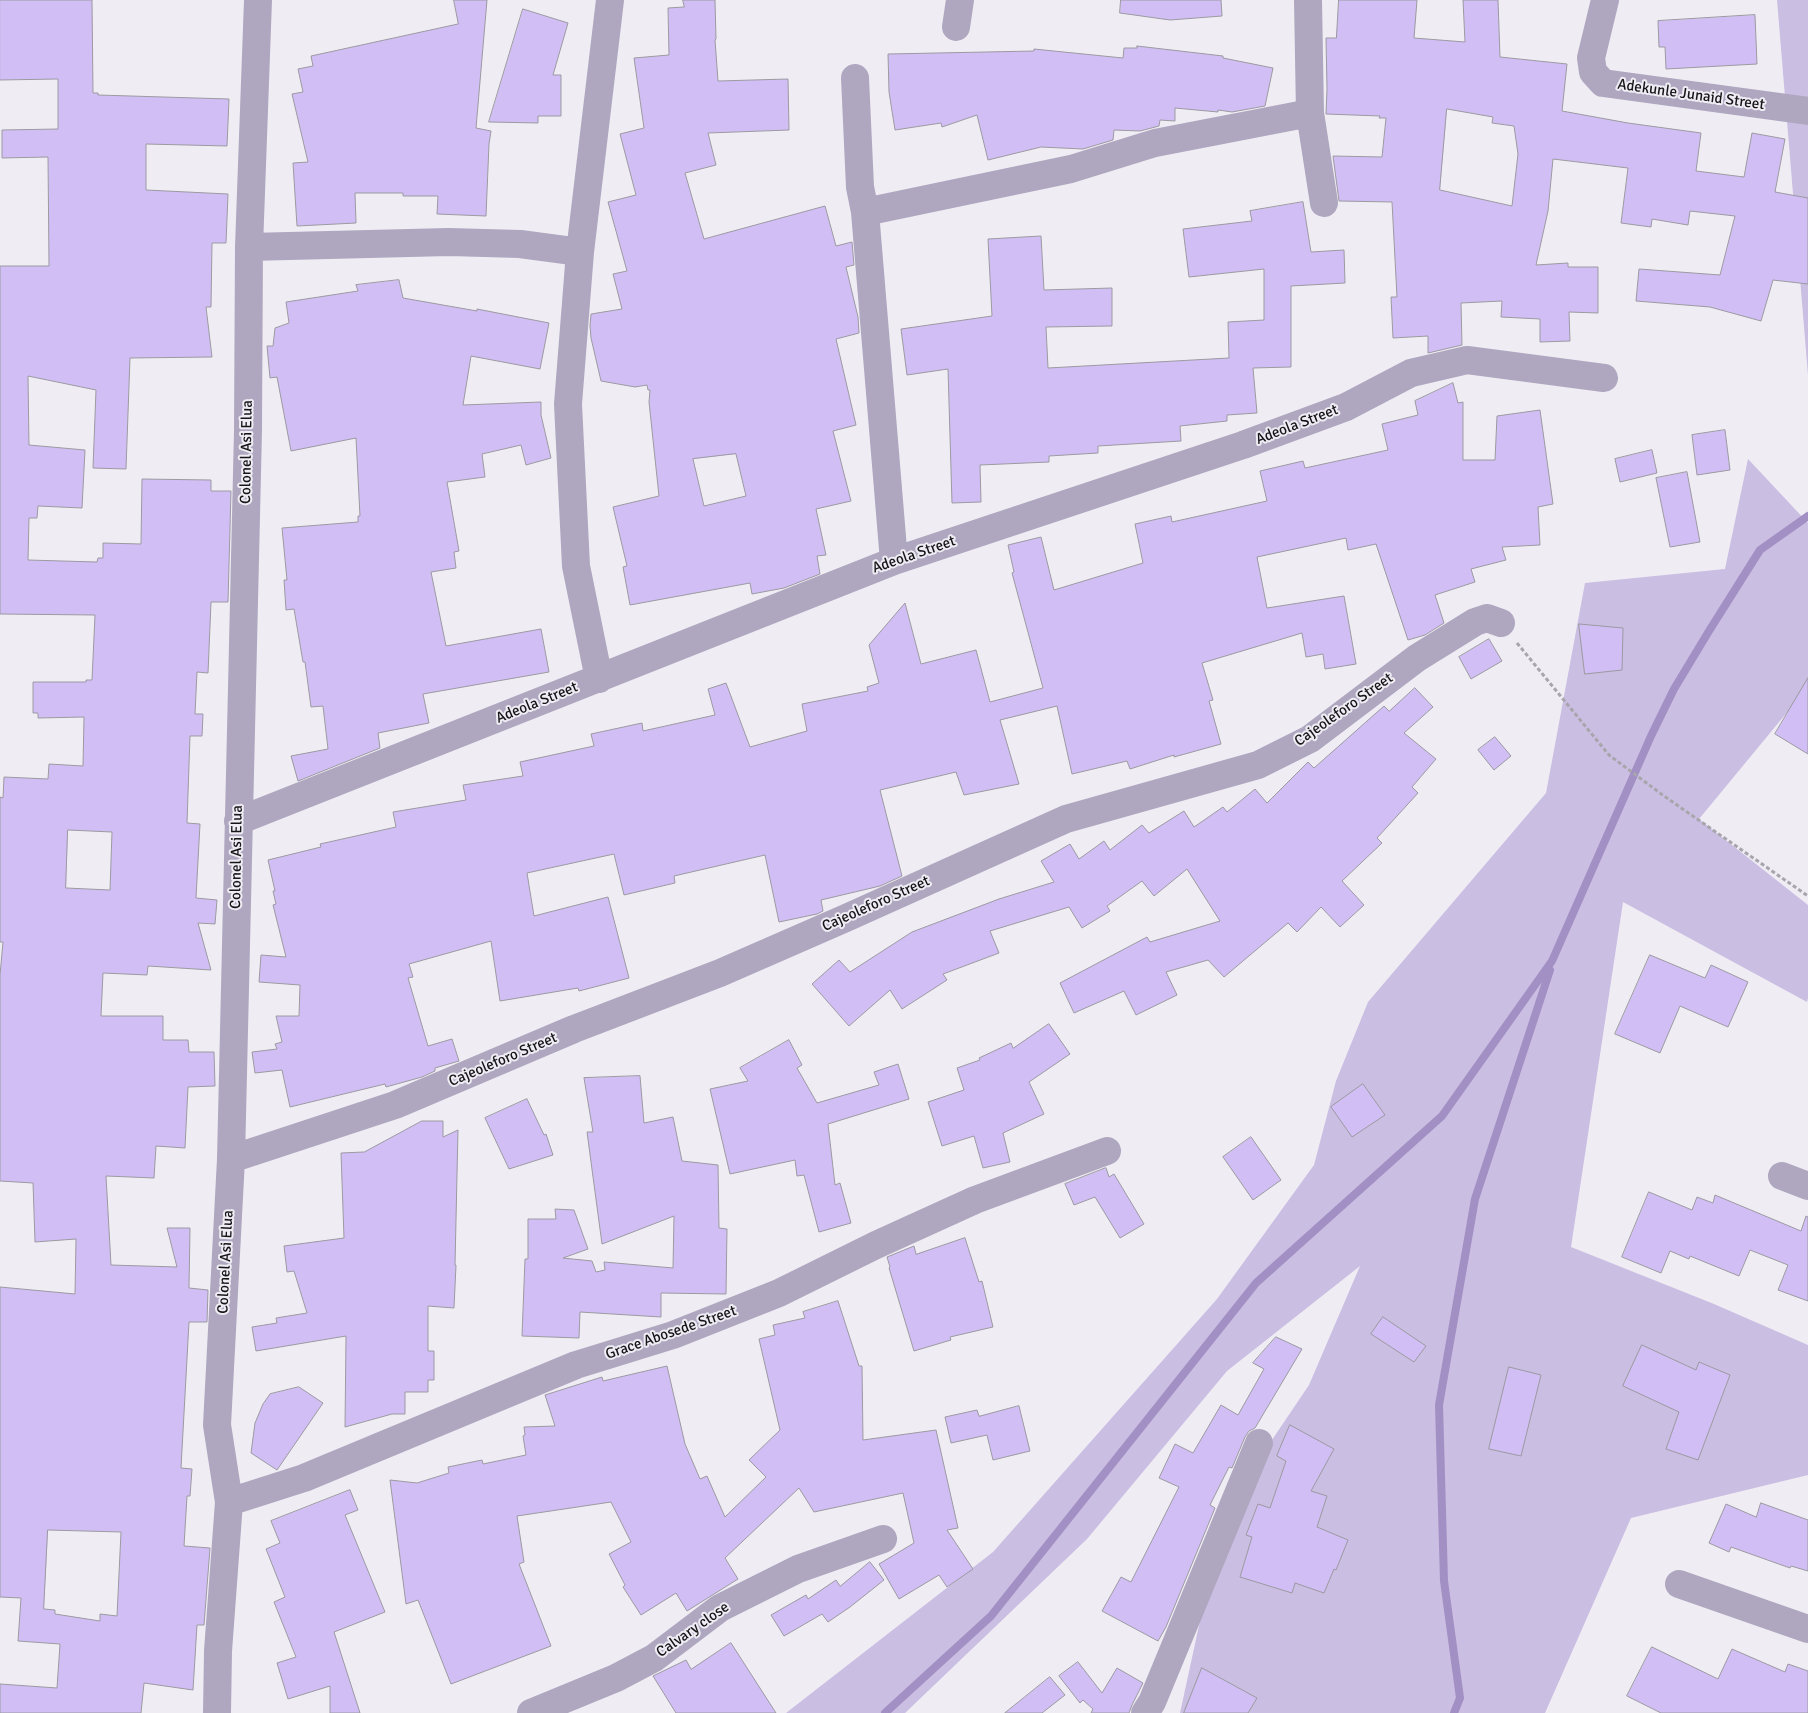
<!DOCTYPE html>
<html>
<head>
<meta charset="utf-8">
<style>
	body { margin:0 }
	canvas { display:block; background:#efecf4 }
</style>
</head>
<body>
<canvas width="1808" height="1713"></canvas>
<script>
const g = document.querySelector('canvas').getContext('2d');
g.lineJoin = 'round';
function paint(path, color) {
  g.fillStyle = color;
  g.fill(path, 'evenodd');
}
function trace(path, color, width, dash) {
  g.strokeStyle = color;
  g.lineWidth = width;
  g.lineCap = dash ? 'butt' : 'round';
  g.setLineDash(dash || []);
  g.stroke(path);
}
function drawText(font, color, halo, rows, align = 'center') {
  g.font = font + ' Signika,sans-serif';
  g.lineWidth = 4;
  g.setLineDash([]);
  g.textBaseline = 'middle';
  g.strokeStyle = halo;
  g.fillStyle = color;
  for (const [text, x, y, turn = 0] of rows) {
    g.save();
    g.translate(x, y);
    g.rotate((+turn || 0) * Math.PI / 180);
    g.textAlign = isNaN(turn) ? turn : align;
    if (halo) g.strokeText(text, 0, 0);
    g.fillText(text, 0, 0);
    g.restore();
  }
}
paint(new Path2D(`
	M 1777,0 L 1808,0 L 1808,375 Z
	M 1748,459 L 1808,523 L 1808,687 L 1699,819 L 1808,905 L 1808,998 L 1807,1002 L 1623,902 L 1571,1247 L 1714,1304 L 1808,1345 L 1808,1475 L 1631,1518 L 1545,1713 L 1180,1713 L 1208,1584 L 1249,1474 L 1309,1385 L 1360,1266 L 1227,1371 L 1087,1539 L 905,1713 L 786,1713 L 993,1552 L 1217,1299 L 1314,1165 L 1336,1081 L 1368,1002 L 1546,793 L 1585,583 L 1725,569 Z`), '#cabee2');
trace(new Path2D(`
	M 885,1713 L 991,1616 L 1256,1283 L 1442,1116 L 1552,961 L 1651,736 L 1674,689 L 1709,631 L 1760,550 L 1808,516
	M 1454,1713 L 1460,1698 L 1444,1581 L 1439,1405 L 1475,1199 L 1550,970`), '#a28fc4', 8);
const building = new Path2D(`
	M 0,0 L 92,0 L 93,93 L 98,93 L 98,95 L 229,99 L 227,146 L 146,144 L 146,190 L 228,194 L 226,243 L 212,243 L 211,307 L 206,307 L 212,357 L 130,358 L 126,469 L 93,468 L 96,390 L 28,376 L 29,445 L 85,450 L 82,508 L 38,506 L 37,518 L 29,518 L 28,560 L 97,562 L 98,558 L 103,558 L 103,543 L 141,544 L 142,479 L 211,480 L 211,491 L 231,491 L 228,602 L 211,602 L 208,673 L 197,672 L 195,714 L 203,714 L 202,736 L 190,736 L 187,823 L 200,824 L 196,898 L 217,900 L 215,924 L 198,923 L 211,970 L 148,966 L 147,975 L 103,973 L 101,1016 L 163,1016 L 163,1040 L 188,1040 L 189,1052 L 214,1052 L 215,1086 L 188,1087 L 185,1148 L 156,1146 L 154,1178 L 106,1176 L 111,1265 L 177,1267 L 167,1228 L 190,1228 L 189,1288 L 208,1290 L 207,1322 L 189,1322 L 181,1468 L 192,1469 L 190,1496 L 187,1496 L 184,1546 L 210,1548 L 204,1625 L 197,1625 L 193,1690 L 144,1683 L 141,1713 L 0,1713 L 0,1684 L 57,1688 L 60,1644 L 18,1641 L 21,1598 L 0,1597 L 0,1287 L 75,1294 L 76,1239 L 35,1242 L 33,1183 L 0,1181 L 0,975 L 3,942 L 0,942 L 0,797 L 3,798 L 4,777 L 48,779 L 49,764 L 83,766 L 84,717 L 38,718 L 38,713 L 33,713 L 33,682 L 86,682 L 86,680 L 92,680 L 95,615 L 0,614 L 0,266 L 49,266 L 48,157 L 2,158 L 2,130 L 58,129 L 58,79 L 0,80 ZM 68,830 L 112,832 L 110,890 L 66,888 ZM 48,1530 L 121,1532 L 117,1616 L 100,1614 L 100,1621 L 55,1614 L 55,1610 L 44,1609 Z
	M 454,0 L 487,0 L 476,128 L 491,131 L 489,144 L 486,216 L 437,214 L 438,196 L 403,196 L 403,193 L 355,193 L 356,223 L 297,226 L 293,163 L 308,162 L 292,94 L 303,92 L 298,69 L 313,66 L 311,56 L 458,24 Z
	M 683,0 L 715,0 L 716,39 L 715,40 L 718,81 L 788,79 L 789,130 L 708,133 L 716,165 L 685,173 L 704,239 L 825,206 L 836,246 L 852,242 L 854,265 L 846,267 L 858,317 L 859,333 L 836,339 L 856,425 L 833,431 L 851,501 L 816,509 L 826,555 L 817,556 L 820,574 L 784,588 L 752,594 L 750,583 L 630,605 L 623,567 L 627,566 L 613,507 L 659,496 L 649,402 L 650,390 L 648,390 L 647,385 L 635,387 L 601,381 L 591,338 L 590,326 L 591,314 L 622,309 L 613,274 L 627,271 L 608,202 L 636,195 L 620,134 L 644,128 L 634,58 L 669,55 L 668,8 L 684,7 ZM 736,454 L 746,496 L 704,506 L 693,459 Z
	M 1121,0 L 1221,0 L 1222,16 L 1170,20 L 1120,13 Z
	M 1339,0 L 1417,0 L 1414,38 L 1465,42 L 1463,0 L 1498,0 L 1500,57 L 1567,64 L 1562,111 L 1628,123 L 1701,133 L 1696,171 L 1744,177 L 1752,133 L 1785,139 L 1775,192 L 1808,198 L 1808,284 L 1773,280 L 1761,321 L 1710,307 L 1636,301 L 1639,269 L 1720,275 L 1735,216 L 1690,211 L 1688,225 L 1652,219 L 1651,227 L 1621,223 L 1628,168 L 1553,159 L 1548,211 L 1536,265 L 1568,263 L 1568,267 L 1598,267 L 1598,313 L 1569,312 L 1570,341 L 1540,342 L 1540,319 L 1501,317 L 1502,301 L 1461,303 L 1462,345 L 1428,353 L 1428,336 L 1393,338 L 1391,297 L 1397,297 L 1392,202 L 1339,201 L 1333,156 L 1382,157 L 1386,118 L 1379,118 L 1380,116 L 1326,114 L 1327,89 L 1326,38 L 1336,38 ZM 1447,109 L 1493,117 L 1492,123 L 1514,126 L 1518,154 L 1512,206 L 1440,190 Z
	M 523,9 L 568,23 L 553,75 L 561,75 L 561,116 L 538,116 L 538,123 L 489,122 Z
	M 1755,15 L 1757,64 L 1666,69 L 1665,47 L 1659,47 L 1658,21 Z
	M 1137,46 L 1223,56 L 1223,58 L 1273,68 L 1265,106 L 1232,112 L 1218,110 L 1218,112 L 1175,108 L 1175,121 L 1160,120 L 1159,126 L 1140,131 L 1114,130 L 1113,140 L 1083,149 L 1041,147 L 988,160 L 977,115 L 942,127 L 941,123 L 895,130 L 889,92 L 888,54 L 1034,51 L 1034,49 L 1123,58 L 1124,48 L 1137,48 Z
	M 1303,202 L 1311,252 L 1344,250 L 1345,283 L 1291,286 L 1291,367 L 1253,368 L 1257,413 L 1227,415 L 1227,421 L 1180,426 L 1181,441 L 1098,446 L 1098,453 L 1049,456 L 1049,462 L 980,465 L 981,502 L 952,503 L 948,369 L 907,375 L 901,329 L 992,316 L 988,239 L 1041,236 L 1044,290 L 1112,288 L 1112,326 L 1046,327 L 1048,368 L 1229,358 L 1228,322 L 1264,320 L 1264,269 L 1189,277 L 1183,229 L 1252,221 L 1250,211 Z
	M 399,280 L 403,298 L 477,311 L 477,309 L 549,323 L 540,369 L 471,356 L 463,405 L 541,402 L 541,415 L 551,458 L 526,465 L 521,445 L 482,454 L 485,477 L 447,482 L 459,551 L 454,552 L 456,568 L 431,572 L 446,646 L 541,629 L 549,672 L 423,694 L 429,723 L 378,733 L 380,748 L 298,781 L 291,756 L 328,749 L 323,706 L 311,707 L 305,662 L 303,662 L 294,609 L 286,610 L 284,580 L 287,580 L 282,528 L 358,522 L 358,516 L 360,516 L 356,438 L 291,451 L 277,377 L 270,378 L 267,346 L 273,346 L 275,328 L 289,323 L 286,302 L 358,291 L 356,285 Z
	M 1453,383 L 1458,403 L 1463,402 L 1463,460 L 1495,460 L 1497,416 L 1540,410 L 1553,504 L 1538,507 L 1540,545 L 1502,547 L 1506,560 L 1471,569 L 1475,582 L 1435,595 L 1444,623 L 1425,635 L 1408,640 L 1376,544 L 1348,550 L 1346,538 L 1257,557 L 1267,608 L 1344,596 L 1356,664 L 1325,669 L 1323,654 L 1306,657 L 1302,633 L 1202,663 L 1213,700 L 1209,701 L 1221,744 L 1174,757 L 1174,755 L 1130,769 L 1127,761 L 1072,774 L 1057,706 L 1000,720 L 1019,784 L 964,795 L 956,772 L 880,790 L 902,876 L 880,886 L 821,900 L 823,911 L 817,914 L 779,922 L 765,855 L 674,876 L 675,883 L 624,895 L 614,854 L 527,873 L 534,916 L 608,897 L 629,978 L 579,991 L 578,988 L 500,1001 L 491,941 L 409,964 L 413,977 L 408,978 L 428,1046 L 452,1039 L 459,1061 L 435,1068 L 435,1071 L 422,1077 L 386,1087 L 385,1084 L 290,1107 L 282,1070 L 255,1073 L 252,1052 L 277,1049 L 275,1044 L 282,1042 L 276,1016 L 299,1016 L 300,985 L 259,982 L 261,955 L 286,957 L 273,905 L 276,904 L 273,891 L 275,891 L 268,860 L 321,847 L 320,844 L 396,827 L 393,812 L 466,800 L 463,785 L 523,776 L 520,762 L 594,746 L 591,734 L 642,723 L 643,731 L 715,715 L 708,689 L 726,683 L 750,747 L 807,731 L 802,704 L 868,691 L 867,687 L 879,683 L 869,645 L 905,603 L 921,664 L 976,650 L 990,702 L 1043,688 L 1012,573 L 1014,572 L 1008,545 L 1041,537 L 1054,590 L 1143,563 L 1135,524 L 1171,516 L 1172,522 L 1267,501 L 1260,471 L 1303,461 L 1305,468 L 1388,450 L 1382,424 L 1418,415 L 1415,401 Z
	M 1725,430 L 1730,470 L 1697,475 L 1692,435 Z
	M 1652,450 L 1657,473 L 1620,482 L 1615,459 Z
	M 1687,472 L 1700,542 L 1670,547 L 1656,478 Z
	M 1579,624 L 1623,628 L 1622,670 L 1585,674 Z
	M 1489,639 L 1502,661 L 1471,679 L 1459,657 Z
	M 1808,678 L 1808,754 L 1775,734 Z
	M 1415,688 L 1433,707 L 1404,733 L 1436,759 L 1412,787 L 1418,793 L 1377,838 L 1382,843 L 1342,881 L 1364,905 L 1340,927 L 1321,907 L 1297,932 L 1288,923 L 1224,977 L 1208,960 L 1166,972 L 1177,995 L 1136,1015 L 1124,991 L 1074,1013 L 1060,983 L 1147,937 L 1150,942 L 1220,921 L 1187,869 L 1154,896 L 1142,881 L 1107,906 L 1110,911 L 1082,928 L 1069,907 L 990,931 L 999,953 L 943,974 L 947,980 L 902,1009 L 890,990 L 849,1026 L 812,984 L 839,960 L 850,972 L 912,932 L 999,899 L 1054,882 L 1041,861 L 1070,844 L 1079,859 L 1104,841 L 1110,850 L 1142,825 L 1149,833 L 1184,811 L 1194,827 L 1223,807 L 1227,812 L 1255,789 L 1267,803 L 1308,762 L 1314,768 L 1384,706 L 1389,711 Z
	M 1495,737 L 1511,756 L 1494,770 L 1478,750 Z
	M 1650,955 L 1705,978 L 1711,965 L 1748,982 L 1728,1027 L 1680,1006 L 1660,1053 L 1615,1034 Z
	M 1049,1024 L 1070,1054 L 1029,1082 L 1044,1114 L 1003,1133 L 1010,1162 L 983,1168 L 974,1136 L 942,1146 L 928,1102 L 964,1090 L 957,1068 L 980,1060 L 979,1058 L 1011,1043 L 1013,1048 Z
	M 789,1040 L 802,1065 L 797,1068 L 817,1103 L 879,1085 L 874,1072 L 898,1064 L 909,1099 L 828,1124 L 835,1185 L 840,1183 L 851,1223 L 819,1232 L 804,1175 L 797,1176 L 795,1160 L 730,1174 L 710,1089 L 748,1081 L 740,1068 Z
	M 640,1076 L 644,1123 L 673,1117 L 682,1161 L 718,1165 L 719,1228 L 727,1229 L 726,1294 L 661,1293 L 661,1317 L 580,1312 L 579,1338 L 522,1336 L 525,1259 L 528,1259 L 528,1219 L 556,1219 L 555,1209 L 574,1210 L 588,1249 L 563,1258 L 592,1261 L 596,1272 L 605,1270 L 604,1262 L 673,1268 L 674,1216 L 602,1244 L 587,1132 L 593,1132 L 584,1078 Z
	M 1363,1084 L 1385,1115 L 1352,1137 L 1331,1107 Z
	M 527,1099 L 544,1135 L 546,1134 L 553,1155 L 509,1169 L 485,1118 Z
	M 422,1121 L 443,1121 L 443,1137 L 458,1130 L 455,1265 L 456,1265 L 454,1308 L 428,1306 L 428,1351 L 434,1351 L 434,1380 L 428,1380 L 428,1392 L 405,1392 L 405,1414 L 392,1414 L 345,1427 L 346,1336 L 256,1351 L 252,1327 L 277,1323 L 276,1318 L 307,1313 L 294,1271 L 287,1272 L 284,1246 L 344,1238 L 341,1153 L 364,1152 Z
	M 1251,1137 L 1281,1180 L 1253,1200 L 1223,1157 Z
	M 1106,1168 L 1109,1177 L 1114,1174 L 1144,1224 L 1120,1238 L 1095,1197 L 1074,1205 L 1065,1184 Z
	M 1649,1192 L 1692,1210 L 1697,1197 L 1713,1203 L 1715,1195 L 1801,1231 L 1806,1216 L 1808,1217 L 1808,1301 L 1778,1290 L 1788,1265 L 1750,1250 L 1739,1276 L 1690,1256 L 1689,1259 L 1670,1251 L 1661,1273 L 1622,1257 Z
	M 965,1238 L 979,1282 L 982,1281 L 993,1327 L 950,1337 L 951,1340 L 914,1351 L 889,1268 L 890,1267 L 887,1257 L 914,1246 L 916,1254 Z
	M 838,1301 L 859,1366 L 862,1366 L 863,1440 L 936,1430 L 958,1528 L 947,1530 L 973,1569 L 947,1587 L 939,1575 L 899,1599 L 879,1564 L 914,1543 L 903,1493 L 814,1512 L 799,1488 L 725,1558 L 738,1579 L 687,1611 L 676,1593 L 641,1615 L 623,1587 L 625,1585 L 609,1554 L 631,1542 L 611,1502 L 517,1516 L 524,1562 L 519,1564 L 551,1646 L 451,1684 L 418,1600 L 406,1604 L 390,1480 L 417,1483 L 449,1473 L 448,1467 L 482,1460 L 483,1464 L 526,1455 L 523,1436 L 525,1435 L 524,1427 L 555,1426 L 545,1395 L 602,1377 L 603,1381 L 667,1366 L 685,1444 L 700,1479 L 707,1476 L 725,1517 L 766,1477 L 749,1460 L 780,1430 L 759,1339 L 775,1335 L 773,1325 L 805,1318 L 803,1312 Z
	M 1383,1317 L 1426,1346 L 1414,1362 L 1371,1334 Z
	M 1276,1337 L 1302,1349 L 1255,1428 L 1249,1431 L 1245,1437 L 1232,1468 L 1229,1467 L 1210,1505 L 1215,1508 L 1166,1627 L 1158,1641 L 1102,1611 L 1121,1577 L 1131,1582 L 1179,1487 L 1159,1478 L 1175,1444 L 1193,1453 L 1221,1405 L 1238,1415 L 1264,1369 L 1253,1363 Z
	M 1642,1345 L 1696,1370 L 1699,1362 L 1730,1375 L 1698,1460 L 1666,1449 L 1679,1412 L 1623,1386 Z
	M 1509,1367 L 1541,1375 L 1521,1456 L 1489,1449 Z
	M 299,1387 L 323,1403 L 277,1470 L 251,1453 L 255,1423 L 263,1404 L 270,1394 Z
	M 1019,1406 L 1030,1451 L 993,1460 L 987,1435 L 951,1443 L 945,1417 L 977,1410 L 979,1416 Z
	M 1290,1425 L 1334,1449 L 1311,1491 L 1327,1496 L 1317,1527 L 1348,1540 L 1336,1570 L 1334,1569 L 1324,1593 L 1295,1583 L 1292,1593 L 1240,1577 L 1252,1537 L 1246,1535 L 1258,1504 L 1270,1508 L 1286,1461 L 1277,1456 Z
	M 350,1490 L 358,1510 L 345,1515 L 385,1612 L 334,1632 L 360,1713 L 330,1713 L 330,1686 L 288,1699 L 277,1663 L 296,1657 L 274,1602 L 285,1597 L 266,1549 L 280,1543 L 271,1521 Z
	M 1761,1503 L 1808,1520 L 1808,1571 L 1791,1566 L 1790,1568 L 1731,1547 L 1729,1552 L 1709,1543 L 1726,1504 L 1756,1517 Z
	M 870,1562 L 884,1580 L 850,1607 L 828,1622 L 822,1614 L 784,1636 L 771,1615 L 806,1595 L 808,1599 L 836,1580 L 840,1586 Z
	M 731,1643 L 776,1713 L 676,1713 L 653,1676 L 686,1660 L 691,1669 Z
	M 1652,1647 L 1718,1679 L 1732,1649 L 1785,1672 L 1788,1664 L 1808,1671 L 1808,1713 L 1661,1713 L 1627,1696 Z
	M 1078,1662 L 1102,1693 L 1117,1668 L 1143,1683 L 1132,1705 L 1129,1713 L 1091,1713 L 1093,1709 L 1083,1700 L 1080,1703 L 1059,1676 Z
	M 1202,1668 L 1257,1698 L 1248,1713 L 1184,1713 Z
	M 1050,1677 L 1065,1695 L 1042,1713 L 1005,1713 Z`);
paint(building, '#d1bef5');
trace(building, '#9c9aa1', 1);
trace(new Path2D(`
	M 1517,643 L 1609,755 L 1664,796 L 1808,896`), '#a8a6ac', 3, [4, 2.5]);
trace(new Path2D(`
	M 1308,0 L 1310,113 L 1324,203
	M 1605,0 L 1591,58 L 1593,72 L 1603,83 L 1808,111
	M 956,27 L 960,0
	M 855,78 L 860,187 L 865,212 L 894,561
	M 865,212 L 1071,169 L 1155,143 L 1310,113
	M 249,247 L 449,242 L 520,244 L 580,252 L 568,404 L 576,566 L 599,679
	M 580,252 L 610,0
	M 238,821 L 894,561 L 1243,445 L 1346,407 L 1411,373 L 1467,360 L 1604,378
	M 231,1159 L 395,1105 L 574,1029 L 720,973 L 846,918 L 1066,819 L 1258,765 L 1310,739 L 1417,658 L 1475,622 L 1487,618 L 1501,623
	M 1782,1176 L 1808,1186
	M 229,1502 L 304,1478 L 576,1365 L 673,1335 L 779,1293 L 876,1245 L 975,1200 L 1107,1151
	M 1679,1584 L 1808,1629
	M 217,1713 L 218,1651 L 229,1502 L 217,1425 L 231,1159 L 248,430 L 249,247 L 258,0
	M 531,1713 L 616,1678 L 654,1658 L 720,1608 L 798,1569 L 883,1539
	M 1145,1713 L 1152,1702 L 1259,1443`), '#afa7bf', 28);
drawText('15px', '#151417', '#efecf4', [
	["Adekunle Junaid Street",1691,95,8],
	["Adeola Street",1297,425,-21],
	["Colonel Asi Elua",247,452,-89],
	["Adeola Street",914,555,-19],
	["Adeola Street",537,703,-22],
	["Cajeoleforo Street",1344,710,-35],
	["Colonel Asi Elua",237,857,-89],
	["Cajeoleforo Street",876,904,-24],
	["Cajeoleforo Street",503,1060,-23],
	["Colonel Asi Elua",226,1262,-87],
	["Grace Abosede Street",671,1333,-19],
	["Calvary close",693,1630,-35]
]);
</script>
</body>
</html>
